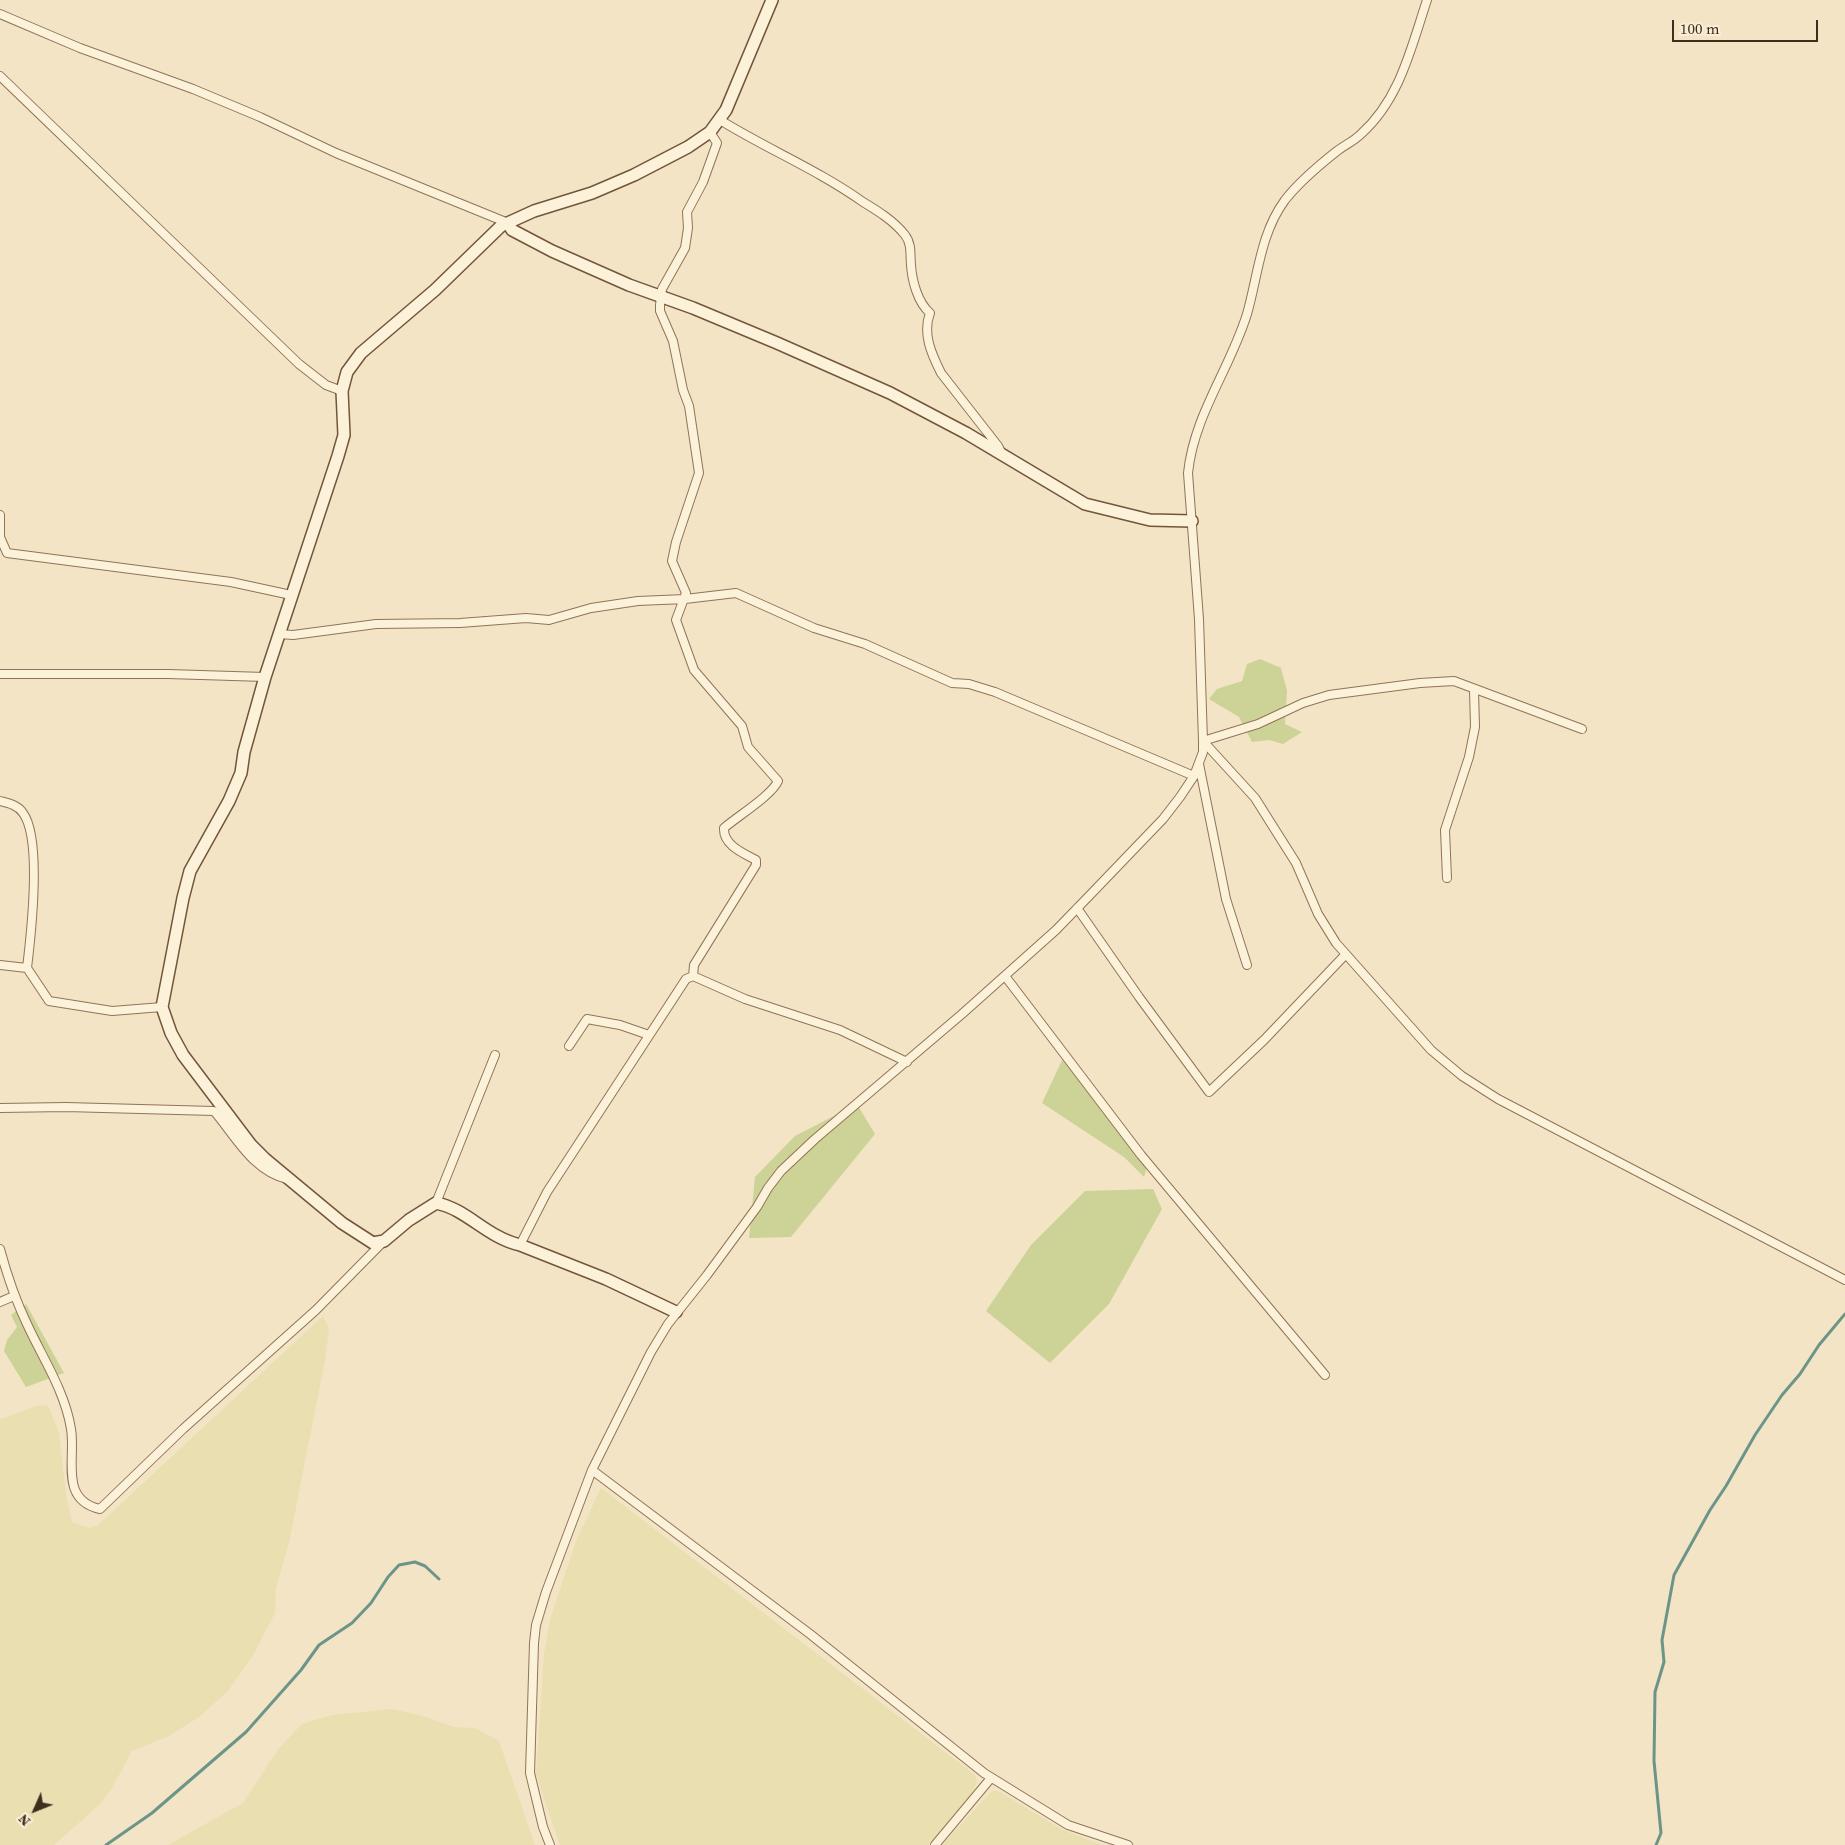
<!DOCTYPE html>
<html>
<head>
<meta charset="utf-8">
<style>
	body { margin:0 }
	#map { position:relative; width:1845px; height:1845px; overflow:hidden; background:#f3e4c5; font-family:"Source Serif 4",serif }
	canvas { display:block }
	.north { position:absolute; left:10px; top:1785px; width:50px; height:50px; -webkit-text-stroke:4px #f9eed5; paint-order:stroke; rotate:226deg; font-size:14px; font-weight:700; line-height:20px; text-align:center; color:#3f2d1e }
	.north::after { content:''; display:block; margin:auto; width:18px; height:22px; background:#3f2d1e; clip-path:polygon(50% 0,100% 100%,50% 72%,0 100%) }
	.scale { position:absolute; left:1672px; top:20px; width:146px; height:22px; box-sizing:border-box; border:2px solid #3f2d1e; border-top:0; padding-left:6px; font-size:15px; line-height:18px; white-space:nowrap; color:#3f2d1e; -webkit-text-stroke:4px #f9eed5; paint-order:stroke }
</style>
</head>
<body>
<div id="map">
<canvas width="1845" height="1845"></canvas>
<div class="north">N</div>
<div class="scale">100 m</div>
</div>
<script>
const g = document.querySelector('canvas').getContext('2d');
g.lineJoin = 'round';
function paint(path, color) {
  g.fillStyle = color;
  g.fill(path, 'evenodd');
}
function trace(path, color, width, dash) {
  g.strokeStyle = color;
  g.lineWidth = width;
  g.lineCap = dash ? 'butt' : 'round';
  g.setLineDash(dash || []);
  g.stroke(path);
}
paint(new Path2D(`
	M 323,1316 L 329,1329 L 325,1360 L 289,1543 L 276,1588 L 275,1613 L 253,1655 L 228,1691 L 199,1717 L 169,1736 L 132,1751 L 112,1788 L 98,1806 L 54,1845 L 0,1845 L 0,1419 L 40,1405 L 48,1406 L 59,1432 L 66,1495 L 72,1522 L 89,1528 L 98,1525 Z
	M 601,1488 L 975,1775 L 977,1782 L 974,1790 L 967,1802 L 928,1845 L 560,1845 L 536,1775 L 544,1654 L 550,1620 L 563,1580 L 577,1539 Z
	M 392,1709 L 423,1716 L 454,1727 L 475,1728 L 499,1741 L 535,1845 L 168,1845 L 243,1803 L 279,1748 L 302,1724 L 332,1715 Z
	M 992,1791 L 998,1791 L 1063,1830 L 1102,1845 L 942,1845 Z`), '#e9dfb1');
paint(new Path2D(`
	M 1260,659 L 1281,668 L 1287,691 L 1285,724 L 1302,732 L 1283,744 L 1269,740 L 1252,742 L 1239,717 L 1209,699 L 1217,689 L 1242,681 L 1247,664 Z
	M 1065,1054 L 1148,1163 L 1144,1177 L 1124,1157 L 1042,1103 Z
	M 857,1104 L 875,1134 L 791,1237 L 749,1238 L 755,1177 L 795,1136 Z
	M 1153,1189 L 1162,1209 L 1109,1304 L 1050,1363 L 986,1311 L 1031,1245 L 1085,1191 Z
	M 26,1304 L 64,1373 L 26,1387 L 4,1351 L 7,1340 L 17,1327 L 11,1315 Z`), '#cdd297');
trace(new Path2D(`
	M 106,1845 L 152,1813 L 246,1732 L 301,1670 L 319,1645 L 352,1623 L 371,1603 L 388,1577 L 399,1565 L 415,1562 L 425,1566 L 439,1579
	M 1656,1845 L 1661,1833 L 1654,1761 L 1655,1692 L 1664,1662 L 1662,1640 L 1674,1575 L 1710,1510 L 1726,1486 L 1755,1435 L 1782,1395 L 1800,1374 L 1819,1345 L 1845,1314`), '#6c958a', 3);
const street = new Path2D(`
	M 0,14 L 80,48 L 193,89 L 260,117 L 336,153 L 508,223
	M 0,76 L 299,364 L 326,385 L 342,391
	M 720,120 C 767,149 818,170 863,202 C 878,211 894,221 905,235 C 912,244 910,255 911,265 C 912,281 918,303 930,313 C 922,334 932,355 941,373 L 998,446 L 1002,454
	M 0,515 L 0,536
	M 0,537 L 7,553 L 231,582 L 291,595
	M 279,634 L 293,635 L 376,624 L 460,623 L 526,618 L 549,620 L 591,608 L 638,601 L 685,599 L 736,593 L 814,628 L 865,644 L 952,683 L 969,684 L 995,692 L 1194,776
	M 0,674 L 168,674 L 265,677
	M 1582,729 L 1454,681 L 1420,683 L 1329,695 L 1303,703 L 1258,724 L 1203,741 L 1255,798 L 1296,863 L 1318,914 L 1336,943 L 1431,1050 L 1462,1076 L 1498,1099 L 1845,1280
	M 1199,764 L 1226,899 L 1247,965
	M 0,801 C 8,803 18,805 23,813 C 42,839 31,935 27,968
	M 1447,878 L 1445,830 L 1469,757 L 1475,727 L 1474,690
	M 1077,908 L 1139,997 L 1209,1092 L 1264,1040 L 1346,954
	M 0,965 L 27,968 L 49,1001 L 112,1011 L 162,1007
	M 693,976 L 694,965 L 756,865 L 756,860 C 743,853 723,845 724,828 C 738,816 772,795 778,781 L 748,747 L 742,726 L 694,670 L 676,620 L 686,593 L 672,561 L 676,542 L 699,473 L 689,406 L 683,390 L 673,341 L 660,311 L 660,305 L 662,289 L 685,248 L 688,228 L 687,212 L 703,182 L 717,143 L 710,132
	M 1005,976 L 1141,1155 L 1325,1375
	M 569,1046 L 587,1019 L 620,1025 L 649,1035
	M 0,1108 L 66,1107 L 214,1111 C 236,1137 253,1171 287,1179
	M 436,1203 L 495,1055
	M 520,1245 L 547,1192 L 686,979 L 693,976 L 745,999 L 840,1030 L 907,1062
	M 0,1249 C 7,1275 15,1299 27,1324 C 42,1357 65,1391 71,1429 C 76,1458 59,1500 100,1509 L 183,1429 L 316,1310 L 384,1241
	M 0,1302 L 14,1296
	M 592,1470 L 810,1634 L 984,1773 L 1068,1825 L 1128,1845
	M 550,1845 L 543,1827 L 530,1773 L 534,1643 L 536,1625 L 546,1592 L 592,1470 L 651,1352 L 668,1324 L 707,1275 L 757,1207 L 768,1188 L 781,1171 L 815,1139 L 962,1014 L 1056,930 L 1090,895 L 1163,819 L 1180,797 L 1194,776 L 1203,752 L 1203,741 L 1199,619 L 1188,473 C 1194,415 1230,369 1247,314 C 1258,276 1260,234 1285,200 C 1299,182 1318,166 1337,151 C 1345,145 1354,141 1361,134 C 1400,99 1411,48 1427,0
	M 935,1845 L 991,1778`);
const secondary = new Path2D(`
	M 508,223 L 512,230 L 552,251 L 629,285 L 693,308 L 777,343 L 890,393 L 966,433 L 1085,504 L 1150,520 L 1192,521
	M 676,1312 L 606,1279 L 520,1245 C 486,1237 467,1209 436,1203 L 409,1220 L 384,1241 L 373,1243 L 342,1223 L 265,1159 L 251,1145 L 183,1055 L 171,1033 L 162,1007 L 183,898 L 190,871 L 229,801 L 241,773 L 244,752 L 265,677 L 338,456 L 344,435 L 342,391 L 347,372 L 361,353 L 435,290 L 501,226 L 534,211 L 592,193 L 634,175 L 688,147 L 710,132 L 726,110 L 772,0`);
trace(street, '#907458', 10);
trace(secondary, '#72553b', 14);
trace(street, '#fcf1d9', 8);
trace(secondary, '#fcf1d9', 11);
</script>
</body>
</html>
